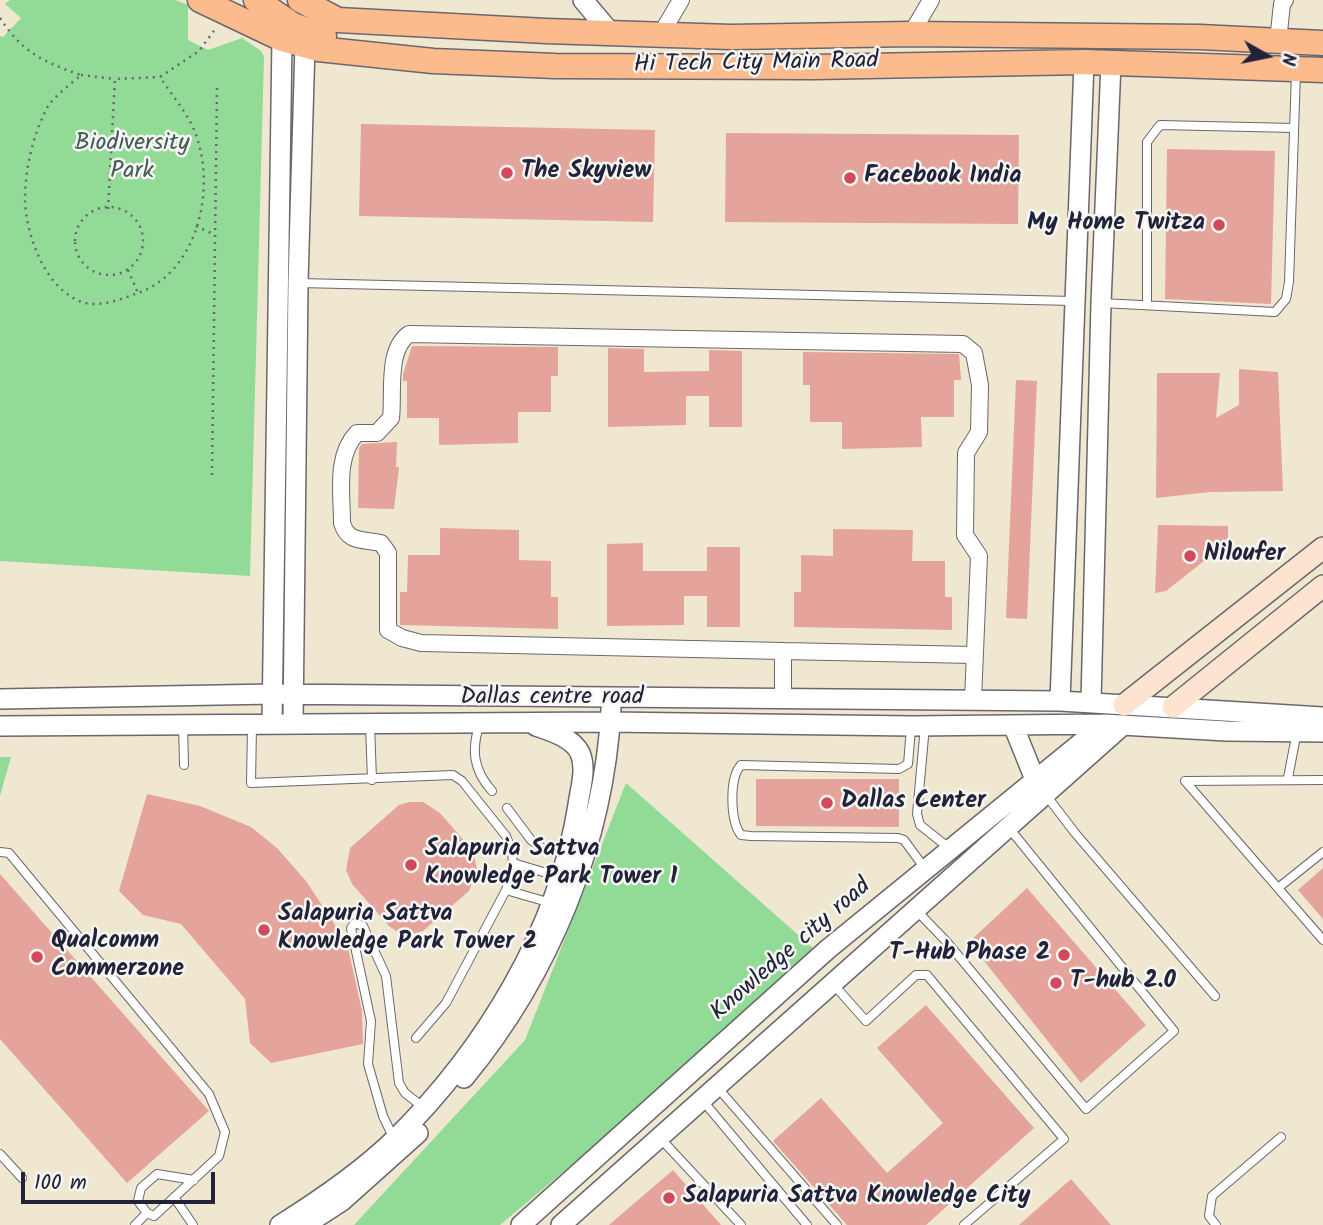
<!DOCTYPE html>
<html>
<head>
<meta charset="utf-8">
<style>
	body { margin:0 }
	#map { position:relative; width:1323px; height:1225px; overflow:hidden; background:#efe7cf; font-family:Kalam,sans-serif }
	canvas { display:block }
	.north { position:absolute; left:1232px; top:21px; width:70px; height:70px; -webkit-text-stroke:5px #f6f6f2; paint-order:stroke; rotate:99deg; font-size:19px; font-weight:700; line-height:28px; text-align:center; color:#22223b }
	.north::after { content:''; display:block; margin:auto; width:24px; height:32px; background:#22223b; clip-path:polygon(50% 0,100% 100%,50% 72%,0 100%) }
	.scale { position:absolute; left:21px; top:1172px; width:194px; height:32px; box-sizing:border-box; border:4px solid #22223b; border-top:0; padding-left:9px; font-size:21px; line-height:24px; white-space:nowrap; color:#22223b; -webkit-text-stroke:5px #f6f6f2; paint-order:stroke }
</style>
</head>
<body>
<div id="map">
<canvas width="1323" height="1225"></canvas>
<div class="north">N</div>
<div class="scale">100 m</div>
</div>
<script>
const g = document.querySelector('canvas').getContext('2d');
g.lineJoin = 'round';
function paint(path, color) {
  g.fillStyle = color;
  g.fill(path, 'evenodd');
}
function trace(path, color, width, dash) {
  g.strokeStyle = color;
  g.lineWidth = width;
  g.lineCap = dash ? 'butt' : 'round';
  g.setLineDash(dash || []);
  g.stroke(path);
}
function drawText(font, color, halo, rows, align = 'center') {
  g.font = font + ' Kalam,sans-serif';
  g.lineWidth = 5;
  g.setLineDash([]);
  g.textBaseline = 'middle';
  g.strokeStyle = halo;
  g.fillStyle = color;
  for (const [text, x, y, turn = 0] of rows) {
    g.save();
    g.translate(x, y);
    g.rotate((+turn || 0) * Math.PI / 180);
    g.textAlign = isNaN(turn) ? turn : align;
    if (halo) g.strokeText(text, 0, 0);
    g.fillText(text, 0, 0);
    g.restore();
  }
}
paint(new Path2D(`
	M 10,0 L 175,0 L 188,5 L 188,40 L 208,50 L 242,38 L 261,51 L 264,57 L 250,576 L 0,561 L 0,36 L 3,37 L 21,18 L 5,4 Z
	M 0,757 L 11,757 L 0,796 Z
	M 626,783 L 813,948 L 700,1057 L 500,1225 L 354,1225 L 525,1040 Z`), '#91db97');
paint(new Path2D(`
	M 361,124 L 655,130 L 653,222 L 359,216 Z
	M 726,133 L 1019,135 L 1018,224 L 725,222 Z
	M 1167,149 L 1275,151 L 1271,304 L 1165,299 Z
	M 412,346 L 558,347 L 558,376 L 551,376 L 551,412 L 518,412 L 518,443 L 439,445 L 439,418 L 407,418 L 407,381 L 403,381 L 403,374 Z
	M 608,348 L 644,349 L 644,372 L 709,371 L 709,350 L 742,351 L 742,427 L 709,427 L 709,396 L 686,396 L 686,425 L 608,427 Z
	M 803,352 L 959,354 L 961,380 L 954,380 L 954,417 L 921,417 L 922,447 L 842,449 L 842,422 L 810,422 L 810,385 L 803,385 Z
	M 1239,369 L 1278,372 L 1283,491 L 1210,492 L 1156,498 L 1157,373 L 1220,373 L 1216,418 L 1239,405 Z
	M 1016,380 L 1037,381 L 1027,619 L 1006,618 Z
	M 397,442 L 396,467 L 399,467 L 394,509 L 358,508 L 359,448 L 362,444 Z
	M 1158,525 L 1228,526 L 1228,542 L 1166,591 L 1155,593 Z
	M 440,528 L 519,530 L 519,560 L 551,561 L 551,597 L 558,597 L 558,629 L 400,625 L 400,592 L 407,592 L 408,555 L 440,555 Z
	M 833,529 L 913,530 L 912,561 L 945,561 L 945,597 L 952,597 L 952,630 L 794,627 L 794,592 L 801,592 L 801,555 L 833,556 Z
	M 643,543 L 643,571 L 707,571 L 707,547 L 740,547 L 740,627 L 707,627 L 707,596 L 684,596 L 684,625 L 607,626 L 607,544 Z
	M 756,779 L 899,779 L 899,827 L 756,826 Z
	M 147,794 L 200,806 L 251,827 L 277,848 L 306,881 L 347,943 L 362,1011 L 363,1044 L 271,1063 L 250,1043 L 245,999 L 181,924 L 143,915 L 119,891 Z
	M 410,802 L 423,802 L 440,813 L 473,851 L 477,869 L 469,891 L 423,931 L 412,934 L 398,932 L 389,926 L 352,884 L 346,870 L 350,848 L 399,805 Z
	M 1323,868 L 1323,919 L 1298,890 Z
	M 0,874 L 209,1111 L 127,1183 L 0,1039 Z
	M 1027,888 L 1146,1025 L 1081,1083 L 969,942 Z
	M 926,1005 L 1034,1128 L 926,1225 L 847,1225 L 773,1141 L 821,1098 L 887,1173 L 943,1123 L 877,1048 Z
	M 673,1170 L 721,1225 L 609,1225 Z
	M 1071,1179 L 1111,1225 L 1019,1225 Z`), '#e5a49b');
const service = new Path2D(`
	M 299,283 L 1073,301
	M 1102,303 L 1275,312 L 1286,299 L 1289,282 L 1296,72
	M 1147,305 L 1147,142 L 1160,125 L 1294,128
	M 480,723 C 471,749 473,770 492,791
	M 183,724 L 184,765
	M 370,724 L 372,780
	M 252,726 L 251,783 L 453,775 L 462,781 L 506,836 L 512,851 L 513,866 L 506,890 L 446,1003 L 416,1038
	M 925,726 L 917,814 L 920,825 L 949,848
	M 911,728 L 908,764 L 899,769 L 741,765 C 729,778 730,821 741,835 L 751,836 L 898,838 L 904,840 L 926,870
	M 1288,778 L 1297,731
	M 1323,780 L 1185,781 L 1323,940
	M 1046,795 L 1075,833 L 1215,996
	M 507,808 L 531,840 L 548,852 L 568,849
	M 0,852 L 9,853 L 209,1094 L 225,1132 L 219,1156 L 154,1216 L 147,1213 L 138,1201 L 141,1188 L 157,1174 L 194,1180
	M 513,863 L 560,877
	M 1278,888 L 1323,852
	M 506,890 L 551,903
	M 916,910 L 946,941 L 1086,1109 L 1174,1031 L 1009,828
	M 834,985 L 866,1021 L 916,975 L 927,975 L 1064,1139 L 964,1225
	M 717,1087 L 837,1225
	M 703,1101 L 807,1225
	M 393,1137 L 383,1116 L 368,1064 L 371,1021 L 351,928 L 355,923 L 363,926 L 386,976 L 399,1083 L 405,1093 L 423,1107
	M 660,1138 L 741,1225
	M 0,1154 L 22,1178
	M 174,1197 L 193,1225
	M 135,1225 L 147,1213
	M 1216,1225 L 1209,1216 L 1212,1196 L 1281,1137`);
const minor = new Path2D(`
	M 661,34 L 681,0
	M 911,34 L 931,0
	M 1278,41 L 1282,4 L 1285,0
	M 783,651 L 974,655
	M 783,699 L 783,651 L 421,643 L 402,638 L 388,630 L 388,553 L 381,543 C 362,539 348,543 342,523 C 342,493 335,456 357,433 L 377,433 L 391,418 C 394,393 386,350 409,334 L 963,344 L 974,353 L 980,385 L 979,432 L 966,453 L 965,535 L 979,556 L 973,700`);
const tertiary = new Path2D(`
	M 583,0 L 610,32
	M 0,699 L 273,694 L 1060,701 L 1323,717
	M 1060,701 L 1084,62
	M 1091,702 L 1101,303 L 1111,63
	M 272,724 L 282,39
	M 293,724 L 298,283 L 305,45
	M 1013,725 L 1036,782
	M 0,726 L 610,722 L 912,726 L 1104,724 L 1226,731 L 1323,732
	M 464,1078 C 549,975 604,843 611,709
	M 280,1225 C 320,1200 361,1172 395,1139 C 484,1051 558,931 578,805 C 580,789 587,769 580,753 C 573,738 551,731 536,726
	M 305,1225 L 342,1201 L 418,1133
	M 521,1225 L 828,949 L 1104,724
	M 561,1225 L 1122,726`);
const secondary = new Path2D(`
	M 1124,705 L 1323,548
	M 1173,707 L 1323,586`);
const primary = new Path2D(`
	M 200,0 L 282,39 L 318,49 L 433,61 L 555,66 L 814,67 L 1084,62 L 1323,70
	M 256,0 L 293,25 L 324,36
	M 300,0 L 338,20 L 546,31 L 731,37 L 911,34 L 1200,37 L 1323,43`);
trace(service, '#6a676f', 10);
trace(minor, '#6a676f', 18);
trace(tertiary, '#6a676f', 22);
trace(secondary, '#6a676f', 24);
trace(primary, '#6a676f', 27);
trace(new Path2D(`
	M 0,18 C 22,52 43,62 81,75 C 71,84 54,96 47,108 C 33,135 25,169 25,200 C 26,235 45,289 82,302 C 100,308 121,299 138,293 C 195,273 215,196 198,141 C 192,118 173,97 160,77 L 199,51 L 216,28
	M 81,75 L 115,79
	M75 241a34 34 0 1 1 68 0a34 34 0 1 1-68 0Z
	M 108,209 L 115,79 L 160,77
	M 196,226 L 215,235
	M 128,270 L 138,293
	M 212,475 L 217,88`), '#6a676f', 2.5, [2, 5]);
trace(service, '#fff', 8);
trace(minor, '#fff', 16);
trace(tertiary, '#fff', 19);
trace(secondary, '#fde4d1', 21);
trace(primary, '#fbbb8d', 24);
for (const [x, y, r, color] of [
	[507,173,7,"#d1495b"],
	[850,178,7,"#d1495b"],
	[1219,225,7,"#d1495b"],
	[1190,556,7,"#d1495b"],
	[827,803,7,"#d1495b"],
	[411,865,7,"#d1495b"],
	[264,930,7,"#d1495b"],
	[1064,955,7,"#d1495b"],
	[37,957,7,"#d1495b"],
	[1056,983,7,"#d1495b"],
	[669,1198,7,"#d1495b"]
]) {
  const dot = new Path2D();
  dot.arc(x, y, r, 0, 2 * Math.PI);
  g.fillStyle = color;
  g.fill(dot);
  trace(dot, '#f6f6f2', 2.5);
}
drawText('24px', '#22223b', '#f6f6f2', [
	["Hi Tech City Main Road",756,65,-1],
	["Dallas centre road",552,699],
	["Knowledge city road",792,951,-41]
]);
drawText('24px', '#435a57', '#f6f6f2', [
	["Biodiversity",132,145],
	["Park",132,173]
]);
drawText('bold 24px', '#22223b', '#f6f6f2', [
	["The Skyview",521,173],
	["Facebook India",864,178],
	["My Home Twitza",1205,225,"right"],
	["Niloufer",1204,556],
	["Dallas Center",841,803],
	["Salapuria Sattva",425,851],
	["Knowledge Park Tower 1",425,879],
	["Salapuria Sattva",278,916],
	["Knowledge Park Tower 2",278,944],
	["Qualcomm",51,943],
	["Commerzone",51,971],
	["T-Hub Phase 2",1050,955,"right"],
	["T-hub 2.0",1070,983],
	["Salapuria Sattva Knowledge City",683,1198]
], 'left');
</script>
</body>
</html>
